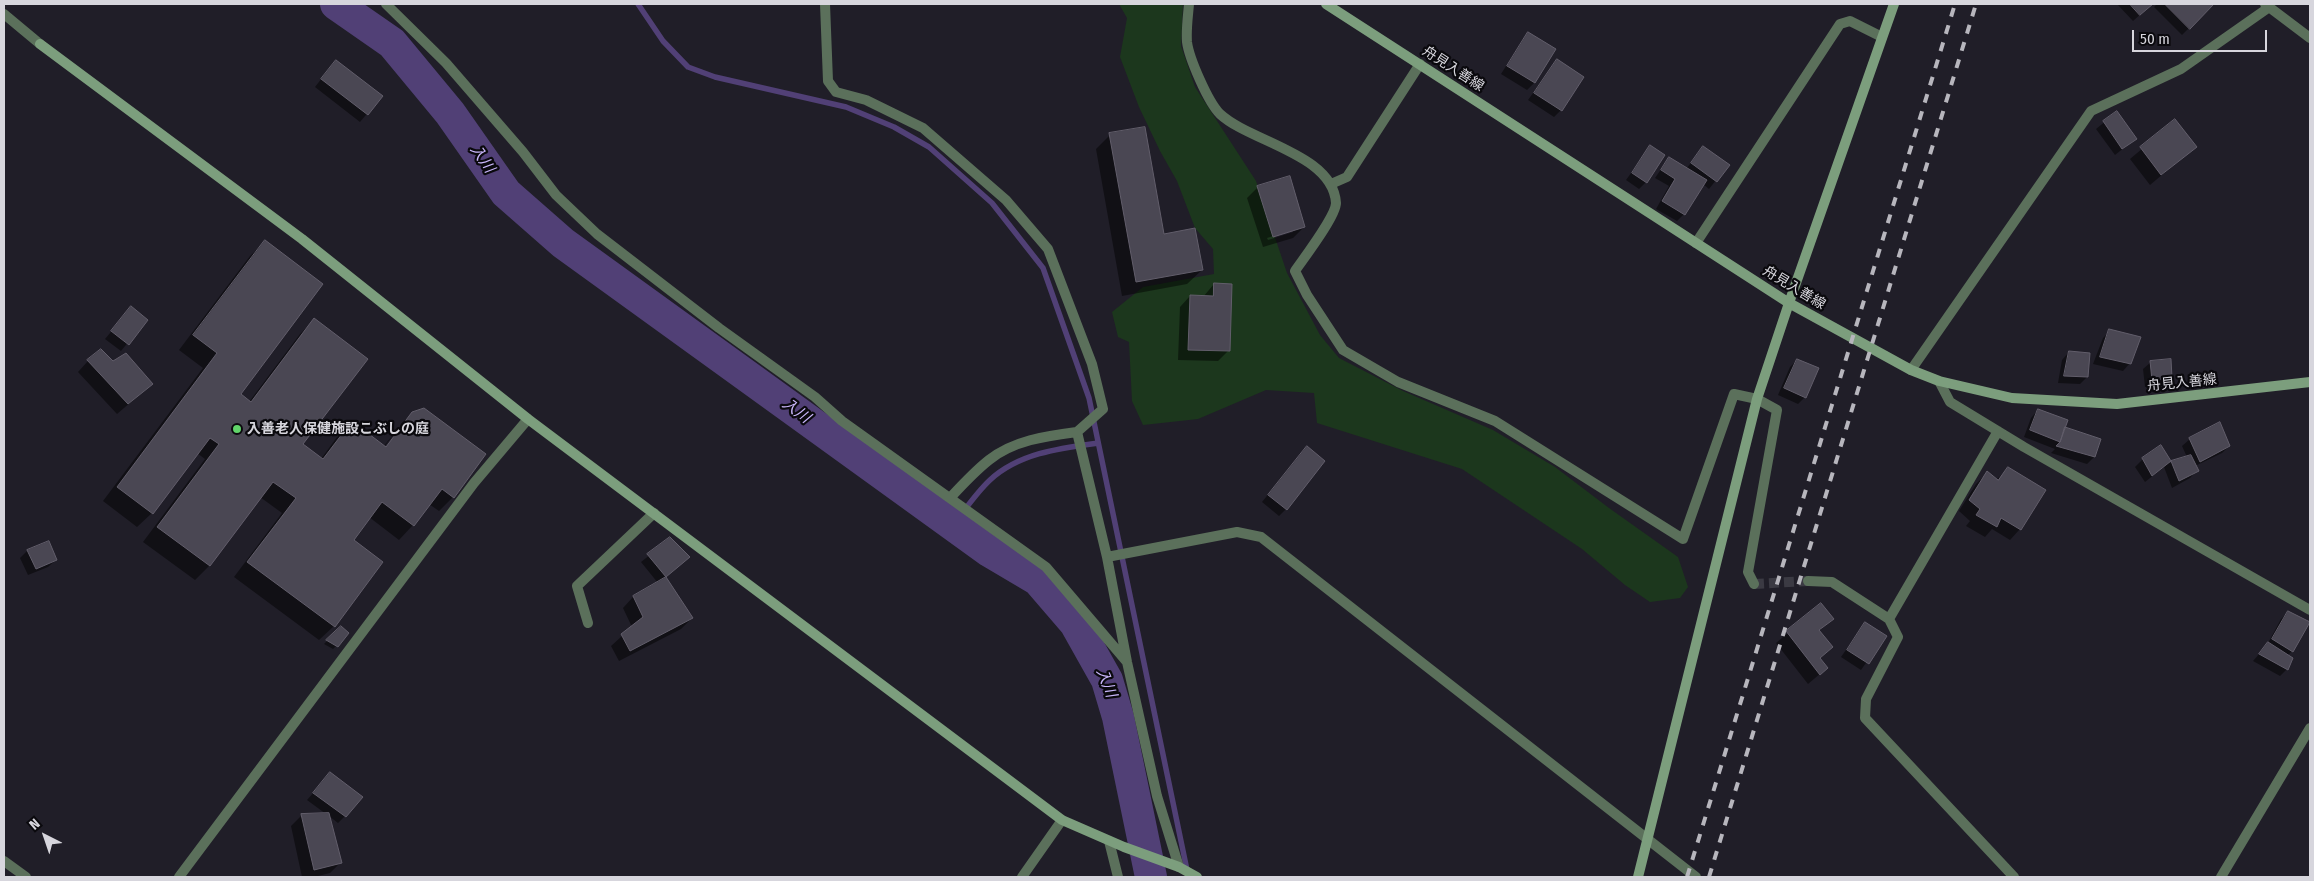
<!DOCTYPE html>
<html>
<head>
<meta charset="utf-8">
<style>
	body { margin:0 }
	#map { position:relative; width:2314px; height:881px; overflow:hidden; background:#201e28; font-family:"Fira Sans Condensed",sans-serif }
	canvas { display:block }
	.frame { position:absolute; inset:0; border:5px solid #d7d6dd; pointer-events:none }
	.north { position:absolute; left:20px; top:811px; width:50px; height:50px; -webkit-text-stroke:4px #0a090d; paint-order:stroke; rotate:319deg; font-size:14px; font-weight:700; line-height:20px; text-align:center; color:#d7d6dd }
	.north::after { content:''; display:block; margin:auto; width:18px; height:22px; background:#d7d6dd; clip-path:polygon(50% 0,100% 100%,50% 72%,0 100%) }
	.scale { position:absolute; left:2132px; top:30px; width:135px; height:22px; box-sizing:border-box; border:2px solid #d7d6dd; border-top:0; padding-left:6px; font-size:15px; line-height:18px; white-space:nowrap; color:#d7d6dd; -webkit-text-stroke:4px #0a090d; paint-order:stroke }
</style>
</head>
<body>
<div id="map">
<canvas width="2314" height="881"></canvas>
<div class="frame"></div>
<div class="north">N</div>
<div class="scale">50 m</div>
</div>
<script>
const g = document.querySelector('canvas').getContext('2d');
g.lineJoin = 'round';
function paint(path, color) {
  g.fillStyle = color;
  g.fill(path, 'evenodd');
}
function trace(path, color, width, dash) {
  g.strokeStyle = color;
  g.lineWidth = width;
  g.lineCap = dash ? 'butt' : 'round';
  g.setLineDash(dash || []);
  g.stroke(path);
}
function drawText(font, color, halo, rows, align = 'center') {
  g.font = font + ' "Fira Sans Condensed","Noto Sans JP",sans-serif';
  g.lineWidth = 4.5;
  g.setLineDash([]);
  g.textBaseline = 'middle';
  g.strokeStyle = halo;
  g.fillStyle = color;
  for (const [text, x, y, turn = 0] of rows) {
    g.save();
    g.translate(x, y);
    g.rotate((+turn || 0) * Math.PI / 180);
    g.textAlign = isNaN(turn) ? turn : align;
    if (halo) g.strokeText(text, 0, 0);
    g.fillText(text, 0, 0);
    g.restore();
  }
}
paint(new Path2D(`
	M 1119,4 L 1183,4 L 1181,46 L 1195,87 L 1256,181 L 1287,273 L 1320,335 L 1339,358 L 1403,391 L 1493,430 L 1555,467 L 1609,508 L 1678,557 L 1688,587 L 1680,598 L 1650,602 L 1625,585 L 1582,549 L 1462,469 L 1317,423 L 1314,393 L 1266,390 L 1198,419 L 1143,425 L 1132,401 L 1129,342 L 1118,337 L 1112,312 L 1143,287 L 1214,274 L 1213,249 L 1195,228 L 1177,181 L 1160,151 L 1139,107 L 1120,57 L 1127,18 Z`), '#1c371d');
paint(new Path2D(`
	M 2117,4 L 2152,4 L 2133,21 Z
	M 2157,4 L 2213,4 L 2182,35 L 2154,7 Z
	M 1529,34 L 1554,50 L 1534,83 L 1527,90 L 1501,74 L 1522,41 Z
	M 1557,60 L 1561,110 L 1554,117 L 1528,100 Z
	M 329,69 L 381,97 L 360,122 L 315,87 Z
	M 2117,112 L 2135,139 L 2115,155 L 2096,129 Z
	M 2175,121 L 2195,147 L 2150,185 L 2130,159 Z
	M 1110,135 L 1163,235 L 1202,270 L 1187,284 L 1122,296 L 1096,149 Z
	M 1650,147 L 1646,182 L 1639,189 L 1626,180 Z
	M 1703,148 L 1728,165 L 1709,189 L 1703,184 L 1684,214 L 1677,221 L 1656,209 L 1669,186 L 1655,178 L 1669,158 L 1686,169 Z
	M 1258,187 L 1304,227 L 1293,238 L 1263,247 L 1247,198 ZM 1293,230 L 1293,232 L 1268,240 L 1267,238 Z
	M 265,242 L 239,395 L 249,402 L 300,334 L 314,320 L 301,444 L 321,459 L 337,437 L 352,423 L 383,447 L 400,426 L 381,451 L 383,452 L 404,424 L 401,424 L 413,413 L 453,497 L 439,511 L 429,504 L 413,525 L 399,540 L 369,517 L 352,540 L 334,626 L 319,640 L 234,577 L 282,513 L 260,497 L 209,566 L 195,580 L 143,542 L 205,459 L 197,453 L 152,513 L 137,527 L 103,501 L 203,368 L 179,350 L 250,256 Z
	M 1214,284 L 1229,350 L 1218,361 L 1178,360 L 1180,307 L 1190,296 L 1203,297 Z
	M 131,308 L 146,320 L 121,351 L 105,339 Z
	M 2110,331 L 2130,363 L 2123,371 L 2093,364 L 2103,338 Z
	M 2069,352 L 2087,377 L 2080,384 L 2058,383 L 2062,360 Z
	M 1797,360 L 1805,397 L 1798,404 L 1778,395 L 1790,367 Z
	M 88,361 L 113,363 L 152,384 L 117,414 L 78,372 Z
	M 2151,362 L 2171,377 L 2164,384 L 2145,387 L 2143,369 Z
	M 2038,410 L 2064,428 L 2100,439 L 2094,457 L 2087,464 L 2051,453 L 2055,449 L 2024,437 L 2031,418 Z
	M 2219,423 L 2229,446 L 2222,453 L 2195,466 L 2197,470 L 2190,478 L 2172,488 L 2164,467 L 2145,482 L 2135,467 L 2143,459 L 2160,447 L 2170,463 L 2187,457 L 2182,446 L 2190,439 Z
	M 1300,455 L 1286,509 L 1279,516 L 1262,502 Z
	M 2008,469 L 2020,529 L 2010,540 L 1992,529 L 1985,537 L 1966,526 L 1970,521 L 1959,511 L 1976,484 L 1987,473 L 1996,480 Z
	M 670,539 L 689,557 L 665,578 L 692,618 L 681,629 L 619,661 L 611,646 L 632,627 L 623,608 L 633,597 L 658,583 L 641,562 Z
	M 49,543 L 56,560 L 48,567 L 28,575 L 20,558 L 27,551 Z
	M 1821,605 L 1832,619 L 1819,631 L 1831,647 L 1819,659 L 1827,668 L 1808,684 L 1776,643 Z
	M 2288,612 L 2292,651 L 2287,656 L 2292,659 L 2287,669 L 2280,676 L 2253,661 L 2267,645 L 2281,619 Z
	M 1865,623 L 1885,636 L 1861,670 L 1841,657 Z
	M 341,627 L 348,634 L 333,649 L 324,644 Z
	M 330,774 L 345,816 L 338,823 L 329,816 L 341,862 L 330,873 L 314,877 L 302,877 L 291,826 L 302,815 L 326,814 L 307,800 Z`), '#0007');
trace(new Path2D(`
	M 638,4 L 663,41 L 688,67 L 715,77 L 846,107 L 894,127 L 929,147 L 992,203 L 1043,268 L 1089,398 L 1187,870
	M 953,525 C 965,510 976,493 990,480 C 1019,453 1061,448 1098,443`), '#514076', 5.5);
trace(new Path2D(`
	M 336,4 L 392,43 L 450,113 L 506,193 L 563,243 L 989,551 L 1038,580 L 1075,623 L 1107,680 L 1118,717 L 1151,877`), '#514076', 32);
const building = new Path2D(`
	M 2130,4 L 2153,4 L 2140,15 Z
	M 2165,4 L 2214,4 L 2190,29 Z
	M 1528,32 L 1556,49 L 1535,83 L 1507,66 Z
	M 1557,59 L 1584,77 L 1562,111 L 1534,93 Z
	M 336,60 L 383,96 L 368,115 L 321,79 Z
	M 2117,111 L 2137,139 L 2122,149 L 2103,121 Z
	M 2175,119 L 2197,147 L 2161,175 L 2140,147 Z
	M 1145,127 L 1164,234 L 1195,228 L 1203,270 L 1136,282 L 1109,133 Z
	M 1650,145 L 1665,155 L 1647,183 L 1632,173 Z
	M 1703,146 L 1730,165 L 1717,182 L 1691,163 Z
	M 1669,157 L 1707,180 L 1685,215 L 1662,201 L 1675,179 L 1661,170 Z
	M 1290,176 L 1305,227 L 1273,237 L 1257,186 Z
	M 265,240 L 323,284 L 241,394 L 251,402 L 314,318 L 368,359 L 303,444 L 323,459 L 352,421 L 386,447 L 412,412 L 424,408 L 486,454 L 454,498 L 442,489 L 414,526 L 382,502 L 354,540 L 383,562 L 335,627 L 247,562 L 296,498 L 273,482 L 210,566 L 157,527 L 219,444 L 210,438 L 153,514 L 117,487 L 217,353 L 193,335 Z
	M 1214,283 L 1232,284 L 1230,351 L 1188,350 L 1190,295 L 1213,296 Z
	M 131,306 L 148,320 L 129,345 L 111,331 Z
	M 2109,329 L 2141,337 L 2131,364 L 2100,357 Z
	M 101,349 L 113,361 L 126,353 L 153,384 L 128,404 L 87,360 Z
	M 2069,351 L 2090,353 L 2088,377 L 2064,376 Z
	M 1797,359 L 1819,368 L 1806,398 L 1784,388 Z
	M 2171,359 L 2172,378 L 2152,380 L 2150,361 Z
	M 2038,409 L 2068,420 L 2060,442 L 2030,430 Z
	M 2220,422 L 2230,446 L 2200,462 L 2189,438 Z
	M 2065,427 L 2101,439 L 2095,457 L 2056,446 L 2060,442 Z
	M 2161,445 L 2171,461 L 2152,476 L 2142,458 Z
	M 1307,446 L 1325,461 L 1287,510 L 1268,495 Z
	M 2191,455 L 2199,471 L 2179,481 L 2171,461 Z
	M 2008,467 L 2046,490 L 2021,530 L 2001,518 L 1997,527 L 1976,515 L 1980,509 L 1969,500 L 1987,471 L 1998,480 Z
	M 670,537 L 690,557 L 666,577 L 647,554 Z
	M 49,541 L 57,560 L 36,569 L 27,550 Z
	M 666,577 L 693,618 L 630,651 L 621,634 L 643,617 L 633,596 Z
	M 1821,603 L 1834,619 L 1819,630 L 1833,647 L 1820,658 L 1828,668 L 1820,675 L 1786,631 Z
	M 2288,611 L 2310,622 L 2293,652 L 2272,639 Z
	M 1865,622 L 1887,636 L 1869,664 L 1847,650 Z
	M 341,626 L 349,633 L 338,647 L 326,640 Z
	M 2268,642 L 2293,658 L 2288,670 L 2259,654 Z
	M 330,772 L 363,797 L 346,817 L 313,793 Z
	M 329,813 L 342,863 L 314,870 L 301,814 Z`);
paint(building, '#4a4753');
trace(building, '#625e6b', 1);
trace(new Path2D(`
	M 1754,584 L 1808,581`), '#3b3a43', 10, [10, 5]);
trace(new Path2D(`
	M 386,4 L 446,63 L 523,152 L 556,195 L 597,234 L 719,328 L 815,397 L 842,421 L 1046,567 L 1127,662
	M 825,4 L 828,81 L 836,92 L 866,100 L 923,128 L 1006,200 L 1048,249 L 1092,364 L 1103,409 L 1077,432 L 1107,557 L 1127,662 L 1157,796 L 1179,867
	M 1189,4 C 1188,16 1186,29 1187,42 C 1189,58 1208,102 1220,114 C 1250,142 1333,154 1336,203 C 1336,216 1304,258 1295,271 L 1307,295 L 1343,350 L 1398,382 L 1495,421 L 1683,539 L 1734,394 L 1757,399 L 1777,410 L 1748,572 L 1754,584
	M 2265,4 L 2310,38
	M 4,14 L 40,44
	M 1331,184 L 1347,177 L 1420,64
	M 1696,243 L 1840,24 L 1850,21 L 1882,37
	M 1911,370 L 2091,111 L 2181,69 L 2268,8
	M 1939,381 L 1950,402 L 2024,447 L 2310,610
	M 950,498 C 962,485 975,471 989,460 C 1014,440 1047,436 1077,432
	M 1107,557 L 1237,532 L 1261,537 L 1696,877
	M 1808,581 L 1832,582 L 1889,619 L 1898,637 L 1866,699 L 1865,718 L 2014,877
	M 1889,619 L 1998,431
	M 588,623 L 577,586 L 654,513
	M 1109,841 L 1118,877
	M 4,861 L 26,877
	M 179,877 L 474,483 L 528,419
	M 1022,877 L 1062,820
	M 2221,877 L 2310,728`), '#5b705b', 10);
trace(new Path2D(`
	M 1326,4 L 1789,303 L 1911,370 L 1939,381 L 2012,398 L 2117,404 L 2310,382
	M 40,44 L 302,239 L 528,419 L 1062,820 L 1124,847 L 1179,867 L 1197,877
	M 1638,877 L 1757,399 L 1789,303 L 1894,4`), '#7c9e7d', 10);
trace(new Path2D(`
	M 1687,877 L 1955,4
	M 1709,877 L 1976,4`), '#b7b6bd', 4, [9, 9]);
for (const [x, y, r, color] of [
	[237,429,5,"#61d46a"]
]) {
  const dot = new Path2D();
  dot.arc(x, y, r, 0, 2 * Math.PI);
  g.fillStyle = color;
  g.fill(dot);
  trace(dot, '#0a090d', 2);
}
drawText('14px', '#d7d6dd', '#0a090d', [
	["舟見入善線",1453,69,33],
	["舟見入善線",1794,288,31],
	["舟見入善線",2182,383,-6]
]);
drawText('bold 14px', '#d7d6dd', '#0a090d', [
	["入善老人保健施設こぶしの庭",247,429]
], 'left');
drawText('italic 15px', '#c9b6fa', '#0a090d', [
	["入川",482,159,55],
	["入川",796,411,36],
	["入川",1106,683,68]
]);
</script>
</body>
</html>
